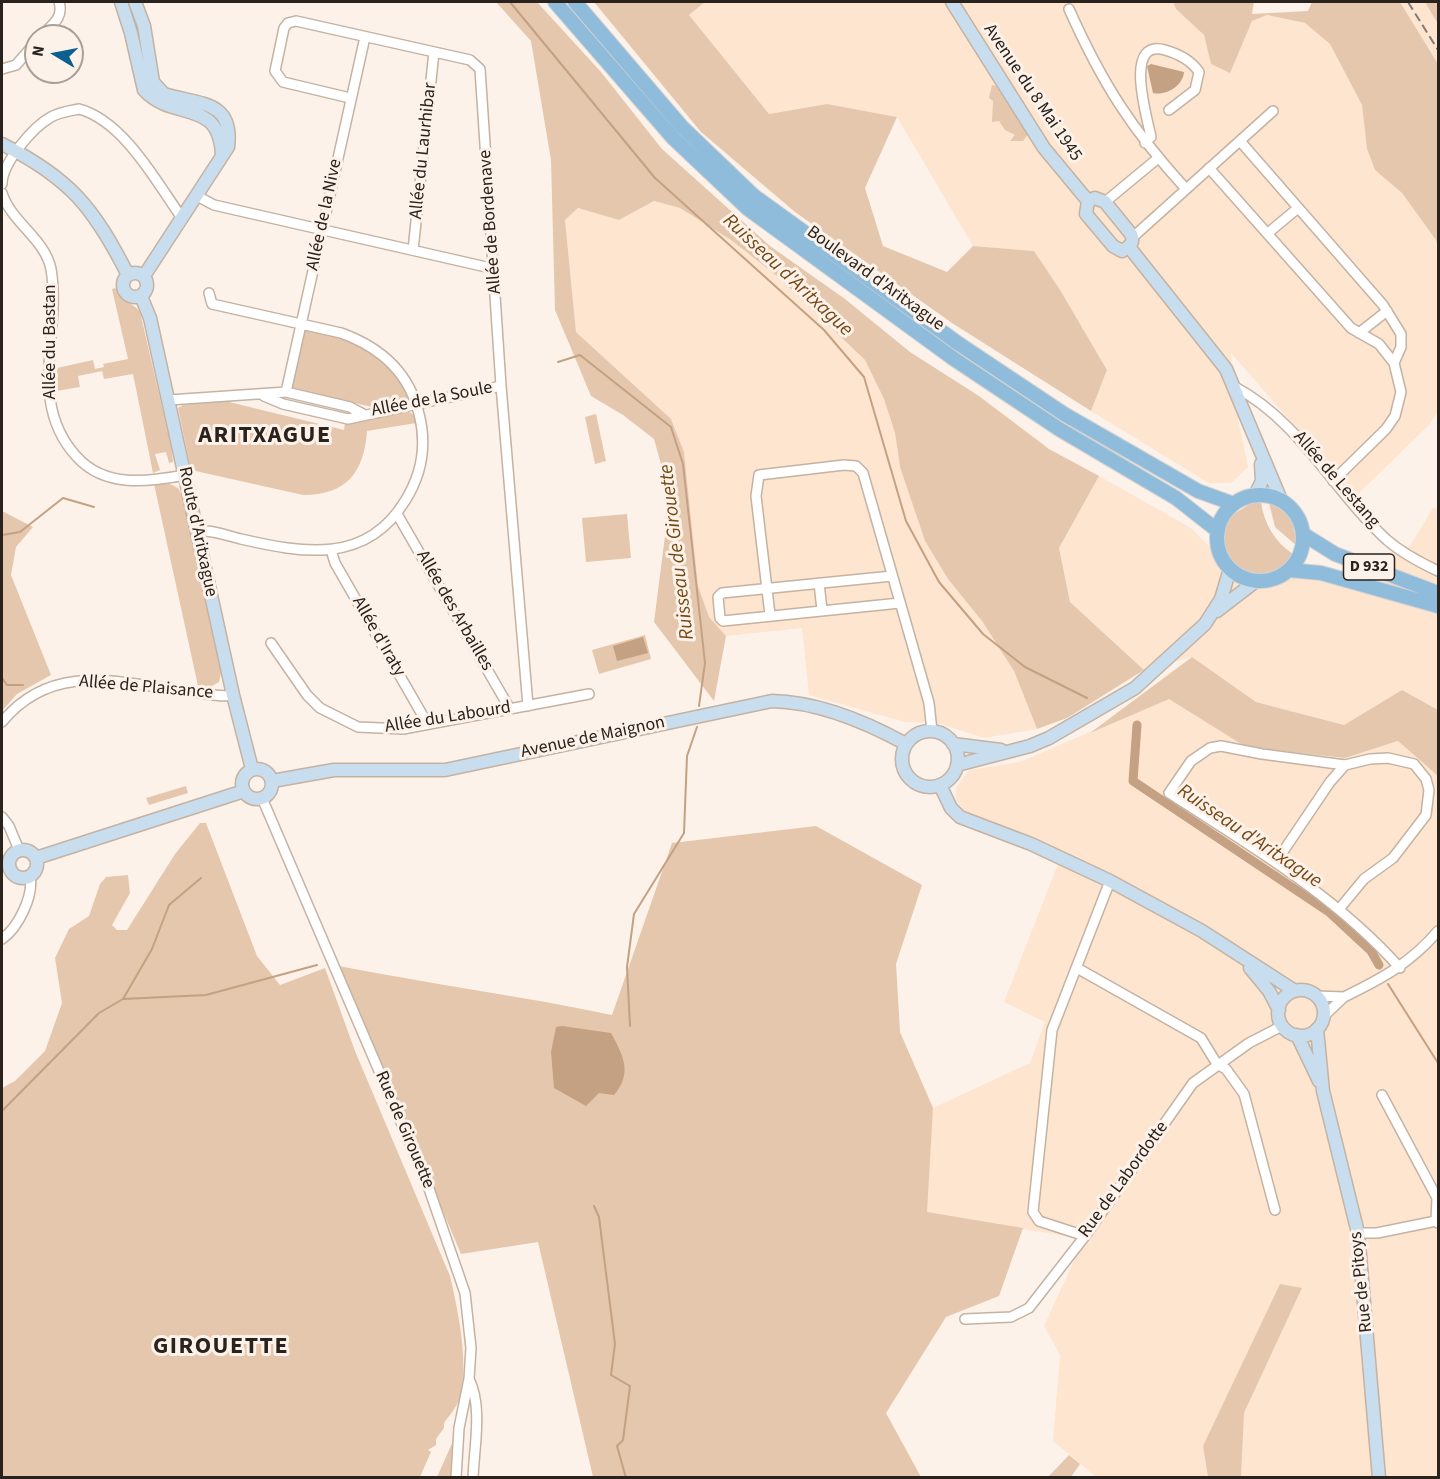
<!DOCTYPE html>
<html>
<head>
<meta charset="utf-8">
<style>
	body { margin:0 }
	#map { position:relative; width:1440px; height:1479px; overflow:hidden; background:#fdf2e9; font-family:"Source Sans 3",sans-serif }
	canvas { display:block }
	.frame { position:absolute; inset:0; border:3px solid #29221d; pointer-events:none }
	.north { position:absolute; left:24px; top:24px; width:60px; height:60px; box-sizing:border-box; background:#fdf2e9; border:2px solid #a89f97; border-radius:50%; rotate:280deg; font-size:16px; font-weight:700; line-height:24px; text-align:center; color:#29221d }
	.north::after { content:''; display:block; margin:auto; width:21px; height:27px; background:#0a6091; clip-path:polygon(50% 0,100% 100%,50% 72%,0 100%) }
</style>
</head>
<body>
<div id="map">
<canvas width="1440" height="1479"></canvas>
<div class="frame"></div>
<div class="north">N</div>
</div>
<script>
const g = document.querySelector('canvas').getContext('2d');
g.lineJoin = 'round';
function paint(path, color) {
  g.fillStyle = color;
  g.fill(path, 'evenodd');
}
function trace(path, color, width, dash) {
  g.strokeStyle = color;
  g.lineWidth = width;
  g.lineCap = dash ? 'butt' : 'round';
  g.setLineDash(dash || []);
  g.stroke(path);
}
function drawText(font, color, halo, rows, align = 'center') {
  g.font = font + ' "Source Sans 3",sans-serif';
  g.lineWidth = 6;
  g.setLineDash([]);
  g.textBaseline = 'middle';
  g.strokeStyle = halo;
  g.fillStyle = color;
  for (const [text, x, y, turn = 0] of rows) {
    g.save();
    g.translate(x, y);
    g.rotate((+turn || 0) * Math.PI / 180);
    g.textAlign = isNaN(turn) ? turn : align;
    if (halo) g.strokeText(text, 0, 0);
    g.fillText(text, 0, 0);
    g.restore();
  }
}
paint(new Path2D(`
	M 705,2 L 1173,2 L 1176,9 L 1204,35 L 1211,64 L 1252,21 L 1267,15 L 1305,23 L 1330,44 L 1362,105 L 1367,149 L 1375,170 L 1402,193 L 1437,240 L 1438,411 L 1429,425 L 1356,496 L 1231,353 L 1232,390 L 1248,467 L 1231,483 L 1209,483 L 1091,411 L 1107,370 L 1034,251 L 973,246 L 897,117 L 827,104 L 769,114 L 689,15 Z
	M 1400,2 L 1425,2 L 1431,10 L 1438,24 L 1438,64 Z
	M 654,201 L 680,208 L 731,240 L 777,276 L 865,360 L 884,399 L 895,433 L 900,467 L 925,541 L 948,579 L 982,621 L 1014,671 L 1037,729 L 984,738 L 937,723 L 905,722 L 809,695 L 802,628 L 726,636 L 709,617 L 698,586 L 684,452 L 671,419 L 576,332 L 565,220 L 578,208 L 619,220 Z
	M 1099,476 L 1191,528 L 1240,577 L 1326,575 L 1410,546 L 1433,508 L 1438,508 L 1438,710 L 1402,690 L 1344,725 L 1256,702 L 1192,657 L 1144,670 L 1070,602 L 1059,548 Z
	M 1169,698 L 1246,747 L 1345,758 L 1398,741 L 1438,776 L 1438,1477 L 1241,1477 L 1244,1413 L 1302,1288 L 1203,1446 L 1208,1477 L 1096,1477 L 1053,1441 L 1060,1355 L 1044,1326 L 1084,1239 L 926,1213 L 933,1108 L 1030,1063 L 1045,1022 L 1004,1002 L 1058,864 L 964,811 L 956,800 L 956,788 L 969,770 L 1020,762 Z`), '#fde5cf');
paint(new Path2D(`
	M 496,2 L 537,2 L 601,72 L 662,149 L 770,246 L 845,299 L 910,352 L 979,396 L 1049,449 L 1099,476 L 1059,548 L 1070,602 L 1144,670 L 1067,718 L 1037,729 L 1014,671 L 982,621 L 948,579 L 925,541 L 900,467 L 895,433 L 884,399 L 865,360 L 777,276 L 731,240 L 680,208 L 654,201 L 619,220 L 578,208 L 565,220 L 576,332 L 671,419 L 684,452 L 698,586 L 709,617 L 726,636 L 714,701 L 654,622 L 667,520 L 664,475 L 654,439 L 623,415 L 591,396 L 555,310 L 551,160 L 531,41 Z
	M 594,2 L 705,2 L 689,15 L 769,114 L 827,104 L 897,117 L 865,188 L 883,246 L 947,272 L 973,246 L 1034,251 L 1060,290 L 1107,370 L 1091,411 L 952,323 L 795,212 L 701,132 Z
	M 1173,2 L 1254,2 L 1252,14 L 1308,11 L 1312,2 L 1400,2 L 1438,64 L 1438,247 L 1436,240 L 1402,193 L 1375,170 L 1367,149 L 1362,105 L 1330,44 L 1305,23 L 1267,15 L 1252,21 L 1230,73 L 1211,64 L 1204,35 L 1176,9 Z
	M 1425,2 L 1438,2 L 1438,24 Z
	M 992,85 L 996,86 L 1028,134 L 1023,141 L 1010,141 L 1015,135 L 1005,130 L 999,121 L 992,122 L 993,101 L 989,98 Z
	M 115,288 C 121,300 132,302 140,312 L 171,446 L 173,462 L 169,463 L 166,452 L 155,454 L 160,470 L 153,473 L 133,374 L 104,379 L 102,371 L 78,376 L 80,387 L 56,391 L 57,368 L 93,360 L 95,369 L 104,367 L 103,364 L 128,359 L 112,289 Z
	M 307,329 C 349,337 392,354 409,397 L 406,400 L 372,407 L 293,389 L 291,385 L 302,332 Z
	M 225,401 L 344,430 L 345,423 L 408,411 L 414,415 L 416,423 L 367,431 C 364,472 347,495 303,495 L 191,470 L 178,408 L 183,405 Z
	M 596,414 L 606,461 L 595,464 L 585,417 Z
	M 168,483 L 178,488 L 182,495 L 221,673 L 219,682 L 210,687 L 198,686 L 154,484 Z
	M 1251,502 L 1261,502 C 1264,524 1275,542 1293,554 C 1257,609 1201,546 1228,518 C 1234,512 1245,509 1251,502 Z
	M 1269,503 C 1289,510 1298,525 1297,546 L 1275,527 Z
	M 2,511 L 33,527 L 16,547 L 11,575 L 51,675 L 17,694 L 2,711 Z
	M 627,514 L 631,558 L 586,562 L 582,518 Z
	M 645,635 L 651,659 L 599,674 L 592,650 Z
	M 1192,657 L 1256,702 L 1344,725 L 1402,690 L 1438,710 L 1438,776 L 1398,741 L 1345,758 L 1246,747 L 1169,699 L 1090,733 Z
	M 186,786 L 188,793 L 149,805 L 146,798 Z
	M 200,823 L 206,823 L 257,956 L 280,985 L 325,968 L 355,1051 L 450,1276 C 458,1310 470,1366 459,1400 C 456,1408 449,1416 444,1423 L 444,1428 L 436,1439 L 436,1445 L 428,1450 L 431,1452 L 420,1477 L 2,1477 L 2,1088 L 15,1081 L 45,1051 L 62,1003 L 55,958 L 69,929 L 89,916 L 100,884 L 106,877 L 128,875 L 130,893 L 112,925 L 117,930 L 127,930 L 175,854 Z
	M 816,826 L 922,885 L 896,964 L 900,1032 L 933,1108 L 927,1212 L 1023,1228 L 999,1296 L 946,1317 L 886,1413 L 921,1477 L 593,1477 L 538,1242 L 461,1254 L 339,966 C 430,984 522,996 612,1015 L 672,843 Z
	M 1280,1284 L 1302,1288 L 1244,1413 L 1241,1477 L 1208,1477 L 1203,1446 Z
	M 454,1439 L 452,1477 L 437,1477 Z
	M 1069,1455 L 1080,1464 L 1071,1477 L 1048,1477 Z`), '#e5c7ad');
paint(new Path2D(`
	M 1151,64 L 1184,72 C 1183,86 1166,96 1153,93 L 1147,66 Z
	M 643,637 L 648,653 L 617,661 L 613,646 Z
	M 562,1026 L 611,1033 C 623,1055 633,1073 614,1095 L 599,1093 L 586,1106 L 554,1088 L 551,1052 L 556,1027 Z`), '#c4a182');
trace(new Path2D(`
	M 510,2 L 655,178 L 824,330 L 864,377 L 906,521 L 939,582 L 983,634 L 1025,667 L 1087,698
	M 558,362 L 580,355 L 671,427 L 683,464 L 705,663 L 699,706
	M 2,535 L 20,532 L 63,498 L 94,507
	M 2,678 L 7,685 L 23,685
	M 1388,984 L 1438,1063
	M 123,999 L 206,995 L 317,965
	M 630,1026 L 627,967 L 634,914 L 684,833 L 687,756 L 697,727
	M 2,1111 L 99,1013 L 123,999 L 152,949 L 169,905 L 201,878
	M 594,1206 L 599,1217 L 615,1344 L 611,1375 L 630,1386 L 623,1440 L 617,1446 L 626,1478`), '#c4a182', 2);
trace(new Path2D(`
	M 1137,725 L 1133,781 L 1329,912 L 1371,951 L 1379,965`), '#c4a182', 9);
const street = new Path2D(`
	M 1069,9 C 1102,83 1132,130 1186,189
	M 41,36 C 52,25 64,18 59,2
	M 2,69 L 16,65 L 36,42
	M 350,98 L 283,82 L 275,71 L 284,28 L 288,23 L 296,21 L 470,60 L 480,69 L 501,386 L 528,706
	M 1240,141 L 1383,305 L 1401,334 L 1401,347 L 1394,363 L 1401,392 L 1395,416 L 1386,429 L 1333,481
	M 1145,143 L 1151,137 C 1147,117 1123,38 1165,50 C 1179,54 1191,60 1199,72 L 1195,90 L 1169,110
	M 1209,168 L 1351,328 L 1379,344 L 1394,363
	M 2,184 C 2,163 33,127 51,117 C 60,112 69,111 79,109 C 124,121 157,183 182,218
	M 2,193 C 11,222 45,239 51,269 C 62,334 26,402 77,457 C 105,488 148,482 185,475
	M 197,196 L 214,205 L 495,269
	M 1105,202 L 1157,159
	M 1268,233 L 1298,208
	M 1133,237 L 1273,111
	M 413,250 L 434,52
	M 1359,333 L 1387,311
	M 1235,387 C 1301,422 1333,491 1387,540 C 1402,553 1421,563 1438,571
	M 286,392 L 365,37
	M 264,396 L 283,404 L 348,419 L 501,386
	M 169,400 L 286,392 L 350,407 L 363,414
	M 397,514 L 510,709
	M 196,531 C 211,529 227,536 241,539 C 302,553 366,565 405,501 C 422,474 427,445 419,414 C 409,372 380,347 341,333 L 212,304 L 209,293
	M 331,550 L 335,563 L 427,723
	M 892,576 L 722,593 L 718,597 L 720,618 L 723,621 L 900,603
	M 819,583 L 822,610
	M 770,615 L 756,496 L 759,475 L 844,465 L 856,466 L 863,473 L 929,703 L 932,731
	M 271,643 L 307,695 L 320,708 L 358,727 L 403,729 L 589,694
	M 2,722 C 53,660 121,683 191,692 C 204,693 221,698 233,695
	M 262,798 L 427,1183 L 465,1293 L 471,1348 L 469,1379 L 459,1428 L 456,1478
	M 2,817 L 9,826 L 19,850
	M 1276,862 L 1330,782 L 1345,765
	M 1340,908 L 1364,879 L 1393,858 L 1426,815 L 1429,790 L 1426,779 L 1414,764 L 1388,758 L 1370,759 L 1345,765 L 1262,754 L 1221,746 L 1210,748 L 1191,761 L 1169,793 C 1251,846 1335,895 1400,968
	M 2,939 C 18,928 34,896 30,876
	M 1077,968 L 1201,1038 L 1217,1064
	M 1316,996 L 1344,997 L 1324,1016
	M 1344,997 C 1381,979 1411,963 1438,931
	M 1217,1064 L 1226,1069 L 1244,1094 L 1275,1210
	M 1382,1095 L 1437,1198 L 1436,1221
	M 1358,1233 L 1377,1233 L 1436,1221 L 1438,1223
	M 1085,1236 L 1039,1221 L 1033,1212 L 1052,1030 L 1110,881
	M 965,1319 L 1011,1317 L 1029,1308 L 1085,1236 L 1193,1083 L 1249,1043 L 1282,1026
	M 469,1379 C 483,1407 474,1447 473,1478`);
const secondary = new Path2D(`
	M 121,2 L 131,33 L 144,90 C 173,122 220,97 222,156
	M 135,2 L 144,26 L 153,82 L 164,94 C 198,105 234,99 228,147 L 144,276
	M 952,2 L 1044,148 L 1088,201
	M 2,144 C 70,178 94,208 128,275
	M 1095,198 L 1105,202 L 1131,234 C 1135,243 1129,247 1122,251 L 1113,246 L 1086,214 L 1088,201 Z
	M 1129,247 L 1226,369 L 1281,500
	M123 285a12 12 0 1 1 24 0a12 12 0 1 1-24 0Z
	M 141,296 L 150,318 L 233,695 L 252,769
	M 1255,495 L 1262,481 L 1261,464
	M 1217,611 L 1256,581
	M902 759a28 28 0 1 1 56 0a28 28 0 1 1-56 0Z
	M 953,744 L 1001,750
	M 957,765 L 1030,746 L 1049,738 L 1135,688 L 1205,624 L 1221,599 L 1230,569
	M242 784a15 15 0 1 1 30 0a15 15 0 1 1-30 0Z
	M 272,781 L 334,770 L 445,770 L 772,701 C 819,702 866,722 906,744
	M 940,785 L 951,808 L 960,817 L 1031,844 L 1110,881 L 1202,931 L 1295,991
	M9 864a14 14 0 1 1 28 0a14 14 0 1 1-28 0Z
	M 36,858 L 244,791
	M 1250,968 L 1269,991 L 1279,1010
	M1278 1013a23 23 0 1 1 46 0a23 23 0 1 1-46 0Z
	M 1317,1029 L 1323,1091 L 1358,1233 L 1379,1478
	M 1297,1035 L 1319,1081`);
const primary = new Path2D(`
	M 555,2 L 673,138 L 747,208 L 954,359 L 1059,429 L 1176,498 L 1218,531
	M 575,2 L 682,127 L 754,196 L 959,344 L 1064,414 L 1198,491 L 1234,504
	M1217 538a43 43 0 1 1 86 0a43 43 0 1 1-86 0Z
	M 1303,534 L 1335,554 L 1438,593
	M 1289,570 L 1321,573 L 1438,606`);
trace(street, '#c4b2a3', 12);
trace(secondary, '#c4b2a3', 15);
trace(primary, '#d4d3d2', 16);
trace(street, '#fff', 9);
trace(secondary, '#c8dded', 12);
trace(primary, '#90bcdb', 14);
trace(new Path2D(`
	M 1408,2 L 1438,50`), '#857c76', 2, [9, 4.5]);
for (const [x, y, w] of [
	[1369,567,51]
]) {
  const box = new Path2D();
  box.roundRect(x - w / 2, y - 13, w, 26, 4.5);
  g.fillStyle = '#fdf2e9';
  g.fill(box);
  trace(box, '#29221d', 1.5);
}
drawText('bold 16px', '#29221d', null, [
	["D 932",1369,567]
]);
drawText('18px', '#29221d', '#fdf2e9', [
	["Avenue du 8 Mai 1945",1032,93,56],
	["Allée du Laurhibar",424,151,-84],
	["Allée de la Nive",325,215,-78],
	["Allée de Bordenave",491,222,-94],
	["Boulevard d'Aritxague",875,279,36],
	["Allée du Bastan",51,342,-90],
	["Allée de la Soule",432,400,-11],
	["Allée de Lestang",1336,480,49],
	["Route d'Aritxague",197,532,78],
	["Allée des Arbailles",454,611,60],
	["Allée d'Iraty",378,637,60],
	["Allée de Plaisance",146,688,5],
	["Allée du Labourd",448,718,-9],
	["Avenue de Maignon",593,738,-12],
	["Rue de Girouette",404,1130,67],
	["Rue de Labordotte",1124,1180,-54],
	["Rue de Pitoys",1362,1282,-96]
]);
drawText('italic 20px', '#764814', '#fdf2e9', [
	["Ruisseau d'Aritxague",787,276,43],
	["Ruisseau de Girouette",678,552,-97],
	["Ruisseau d'Aritxague",1249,837,34]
]);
g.letterSpacing = '1.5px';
drawText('bold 24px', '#29221d', '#fdf2e9', [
	["ARITXAGUE",265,437],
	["GIROUETTE",221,1348]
]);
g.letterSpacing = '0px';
</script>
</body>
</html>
